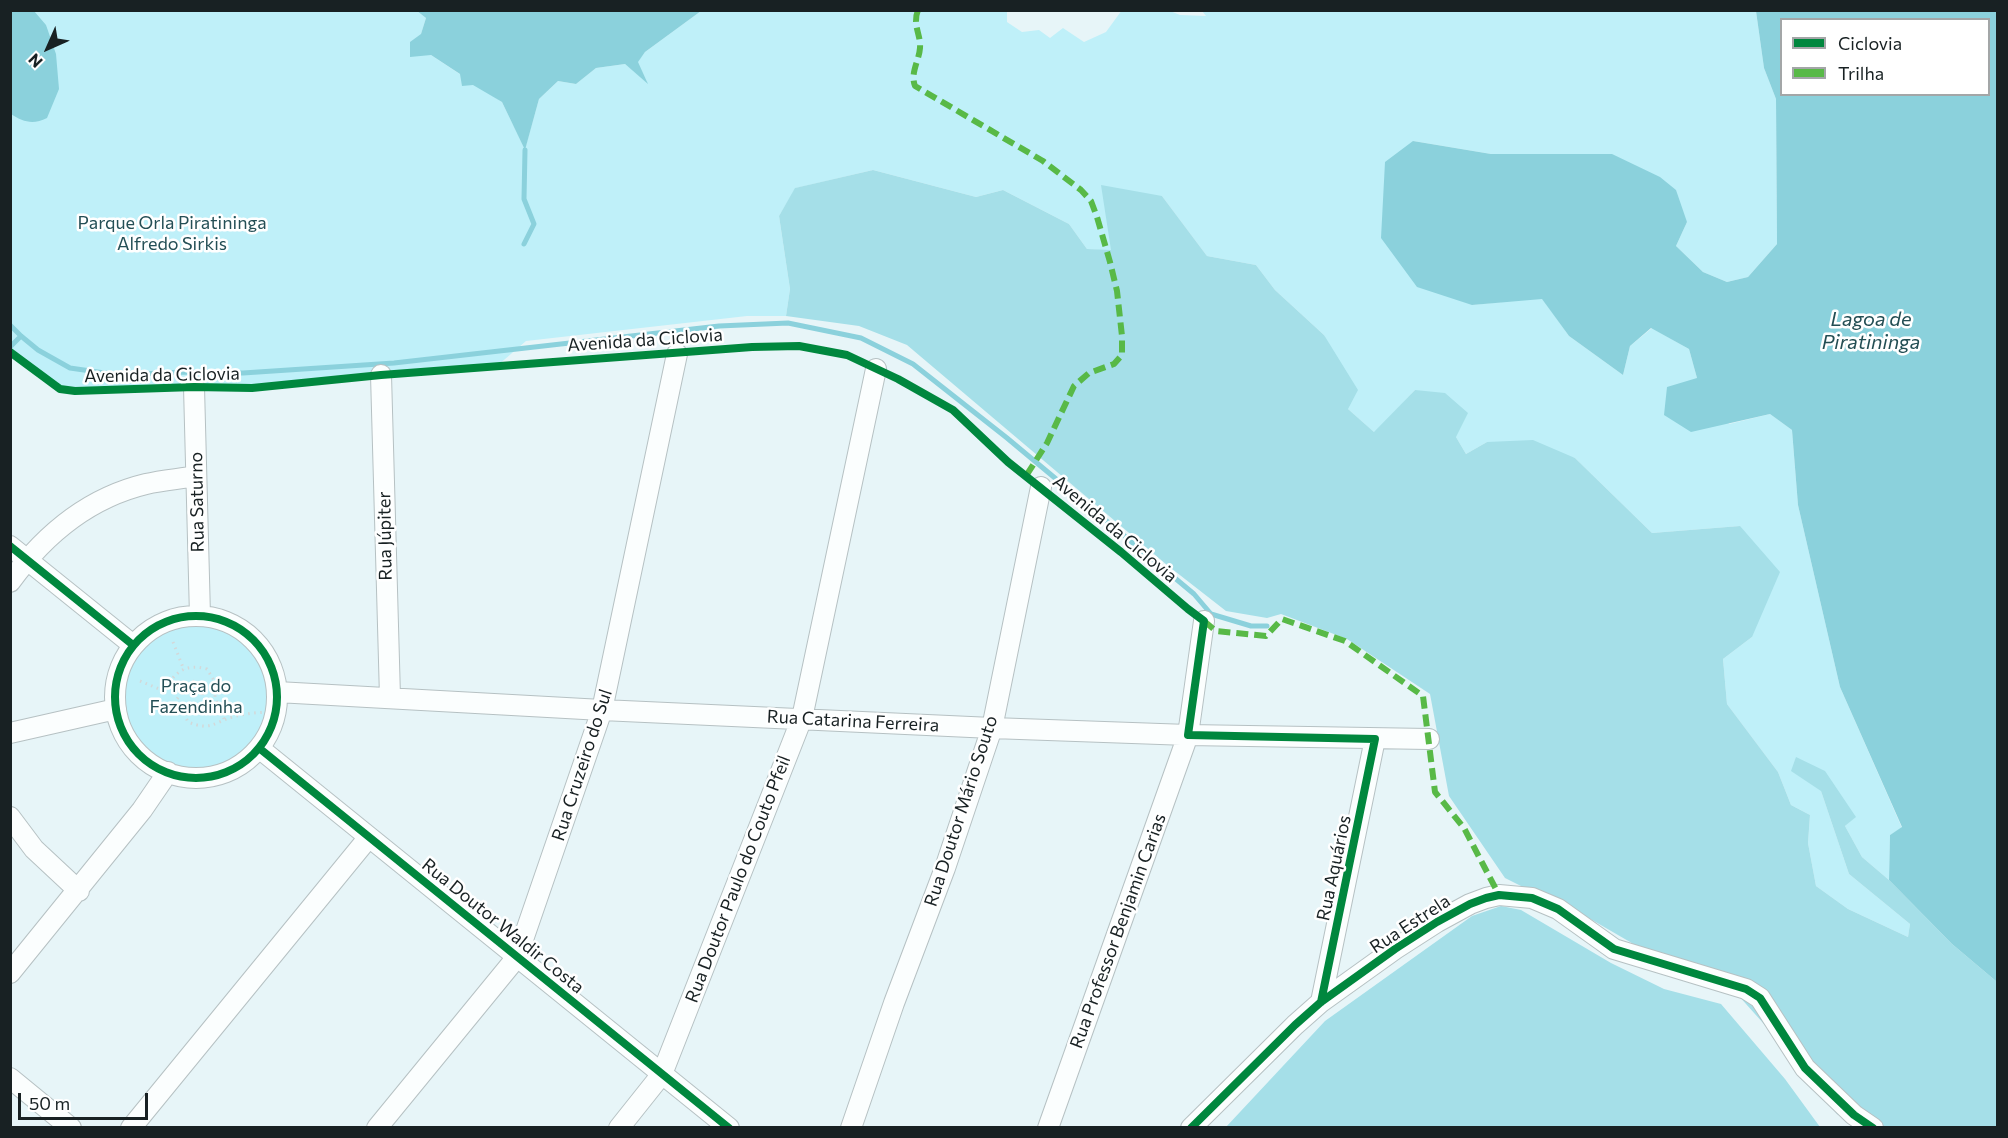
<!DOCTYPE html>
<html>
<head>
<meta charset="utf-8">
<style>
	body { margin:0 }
	#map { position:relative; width:2008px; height:1138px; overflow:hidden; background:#e7f5f8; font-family:Commissioner,sans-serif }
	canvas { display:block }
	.frame { position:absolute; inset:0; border:12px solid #182123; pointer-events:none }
	.legend { position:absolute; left:1780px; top:18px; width:210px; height:78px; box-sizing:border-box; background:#fff; border:2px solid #a3a6a7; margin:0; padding:8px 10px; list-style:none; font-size:18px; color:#182123 }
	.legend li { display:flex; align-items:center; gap:12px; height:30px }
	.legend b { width:30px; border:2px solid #a3a6a7 }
	.north { position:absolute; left:18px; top:18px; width:60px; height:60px; -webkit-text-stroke:4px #fff; paint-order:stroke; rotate:225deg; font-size:16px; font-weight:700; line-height:24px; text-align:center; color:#182123 }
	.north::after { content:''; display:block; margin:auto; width:21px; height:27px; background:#182123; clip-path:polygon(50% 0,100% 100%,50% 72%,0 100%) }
	.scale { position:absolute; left:18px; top:1093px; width:130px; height:27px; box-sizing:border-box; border:3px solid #182123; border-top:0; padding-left:8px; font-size:18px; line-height:21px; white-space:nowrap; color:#182123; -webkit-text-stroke:4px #fff; paint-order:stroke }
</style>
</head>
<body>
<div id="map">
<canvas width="2008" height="1138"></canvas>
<div class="frame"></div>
<ul class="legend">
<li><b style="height:8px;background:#00873e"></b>Ciclovia</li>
<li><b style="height:8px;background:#58b947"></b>Trilha</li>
</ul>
<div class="north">N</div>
<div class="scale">50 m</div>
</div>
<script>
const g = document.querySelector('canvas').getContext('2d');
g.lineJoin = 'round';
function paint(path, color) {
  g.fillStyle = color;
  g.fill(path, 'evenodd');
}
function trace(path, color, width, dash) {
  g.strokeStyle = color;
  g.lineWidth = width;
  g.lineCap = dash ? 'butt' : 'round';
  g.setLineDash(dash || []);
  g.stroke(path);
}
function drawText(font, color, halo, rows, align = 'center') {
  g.font = font + ' Commissioner,sans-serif';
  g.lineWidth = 5;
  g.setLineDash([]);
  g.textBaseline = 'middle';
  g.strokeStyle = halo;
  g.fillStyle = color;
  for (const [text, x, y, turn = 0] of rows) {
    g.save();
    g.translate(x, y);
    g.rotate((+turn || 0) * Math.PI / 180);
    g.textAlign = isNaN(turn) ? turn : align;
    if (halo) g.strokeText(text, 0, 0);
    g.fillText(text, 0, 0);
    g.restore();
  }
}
paint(new Path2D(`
	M 1122,10 L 1170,11 L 1180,15 L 1206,16 L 1202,11 L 1756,11 L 1764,68 L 1776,99 L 1777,244 L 1748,277 L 1727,282 L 1703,272 L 1676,246 L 1687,222 L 1611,154 L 1491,154 L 1413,141 L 1472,305 L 1542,298 L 1569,336 L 1623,375 L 1630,346 L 1652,328 L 1689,349 L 1697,378 L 1729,424 L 1770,414 L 1792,430 L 1798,505 L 1840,687 L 1902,828 L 1890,835 L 1889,880 L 1862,857 L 1845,826 L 1855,817 L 1821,791 L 1849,874 L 1910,924 L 1908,937 L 1848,909 L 1816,886 L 1808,843 L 1810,815 L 1791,805 L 1778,772 L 1727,704 L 1723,659 L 1752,637 L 1740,526 L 1652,533 L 1575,458 L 1487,442 L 1466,454 L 1456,437 L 1415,390 L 1375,433 L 1348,409 L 1324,335 L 1275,290 L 1256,265 L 1207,256 L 1162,196 L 1111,251 L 1087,249 L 1069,224 L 1003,190 L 976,197 L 873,170 L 796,188 L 779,216 L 790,289 L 786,316 L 747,316 L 526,341 L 497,366 L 381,375 L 252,388 L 194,387 L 75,391 L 60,389 L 11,352 L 10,11 L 417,11 L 426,18 L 421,34 L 431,55 L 502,102 L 525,149 L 539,99 L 558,81 L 576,84 L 596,68 L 625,64 L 647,82 L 637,62 L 645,52 L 701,11 L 1007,11 L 1007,22 L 1022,32 L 1039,30 L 1050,38 L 1063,28 L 1084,42 L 1106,32 Z
	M125 697a71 71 0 1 1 142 0a71 71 0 1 1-142 0Z`), '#bff0f9');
paint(new Path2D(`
	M 873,170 L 976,197 L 1003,190 L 1069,224 L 1087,249 L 1111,250 L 1101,185 L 1162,196 L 1207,256 L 1256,265 L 1275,290 L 1324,335 L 1358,390 L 1348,409 L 1374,432 L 1415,390 L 1445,393 L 1468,413 L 1456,437 L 1466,454 L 1487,442 L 1533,440 L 1575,458 L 1652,533 L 1740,526 L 1780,572 L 1752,637 L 1723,659 L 1727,704 L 1778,772 L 1791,805 L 1810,815 L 1808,843 L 1816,886 L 1848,909 L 1908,937 L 1910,924 L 1849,874 L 1821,791 L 1791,771 L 1796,757 L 1825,771 L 1856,817 L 1845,826 L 1862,857 L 1889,880 L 1952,944 L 1997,982 L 1997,1127 L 1860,1127 L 1837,1114 L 1772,1033 L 1729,985 L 1680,971 L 1568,906 L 1541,896 L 1505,878 L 1449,796 L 1430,694 L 1347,639 L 1281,614 L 1267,618 L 1226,611 L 1167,565 L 907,345 L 859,326 L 786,316 L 790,289 L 779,216 L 795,188 Z
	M 1501,906 L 1521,910 L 1611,963 L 1664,989 L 1721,1004 L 1785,1079 L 1820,1127 L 1226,1127 L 1325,1021 L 1472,916 Z`), '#a5dfe8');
paint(new Path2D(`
	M 10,11 L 34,11 L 46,25 L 56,54 L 59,89 L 47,118 C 33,125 23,122 11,114 Z
	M 417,11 L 701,11 L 645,52 L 638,62 L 648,84 L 625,64 L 596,68 L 576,84 L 558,81 L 539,99 L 525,150 L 502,102 L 473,85 L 462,86 L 460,74 L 431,55 L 410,57 L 410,42 L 421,34 L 426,18 Z
	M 1756,11 L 1997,11 L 1997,982 L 1952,944 L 1889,880 L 1890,835 L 1902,827 L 1840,687 L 1798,505 L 1792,430 L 1770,414 L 1691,432 L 1664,415 L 1667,387 L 1697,378 L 1689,349 L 1651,328 L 1630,346 L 1623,375 L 1569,336 L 1542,299 L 1472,305 L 1417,287 L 1381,238 L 1385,162 L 1413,141 L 1491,154 L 1612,154 L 1660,177 L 1676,190 L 1687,222 L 1676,246 L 1703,272 L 1727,282 L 1748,277 L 1777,244 L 1776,99 L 1764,68 ZM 1782,20 L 1988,20 L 1988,94 L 1782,94 Z`), '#8bd1dc');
trace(new Path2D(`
	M 524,244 L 534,224 L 524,199 L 525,150
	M 10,325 L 21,336 L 38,350 L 70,368 L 118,375 L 184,372 L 243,373 L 394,363 L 719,326 L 788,323 L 861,338 L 913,364 L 1007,438 L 1194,594 L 1211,614 L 1251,626 L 1267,626
	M 10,347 L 21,336`), '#8bd1dc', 5);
const street = new Path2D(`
	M 381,375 L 390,697
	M 194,387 L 200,616
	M 10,546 L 133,645
	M 10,582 C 44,535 88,498 146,484 C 163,480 180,479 196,476
	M115 697a81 81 0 1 1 162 0a81 81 0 1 1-162 0Z
	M 277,692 L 602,710 L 992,728 L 1188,735 L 1429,739
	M 10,733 L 116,709
	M 259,748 L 729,1128
	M 10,817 L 34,849 L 79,891
	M 10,973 L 142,810 L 168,772
	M 1321,1002 L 1375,739
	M 10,1078 L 71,1128
	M 131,1128 L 369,837
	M 377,1128 L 517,957 L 602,710 L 677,354
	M 619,1128 L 662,1074 L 802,718 L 876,369
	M 851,1128 L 894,1003 L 945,868 L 992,728 L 1041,487
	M 1048,1128 L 1188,735 L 1204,621
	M 1191,1128 L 1295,1025 L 1321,1002 L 1395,949 L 1437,922 L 1470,904 L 1486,898 L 1499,895 L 1532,898 L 1558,909 L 1614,949 L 1746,989 L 1760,998 L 1805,1068 L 1854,1115 L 1873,1128`);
trace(street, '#b6c1c3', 22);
trace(new Path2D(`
	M 173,642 L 184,670
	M 140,681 L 164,691 C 175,672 185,663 207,669 L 215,682 L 215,698 L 225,721
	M 202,695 L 203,691 L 196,681 L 190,682 L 177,699 L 188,722 C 211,731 212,723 233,717 C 246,713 262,712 276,712`), '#d3d8d9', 3, [1.5, 4.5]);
trace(street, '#fbfefe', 20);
trace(new Path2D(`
	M 918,10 C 912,25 921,34 920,48 C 919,61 910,73 915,86 L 1043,161 L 1081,190 L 1091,201 L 1097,217 L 1110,262 L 1117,291 L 1122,336 L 1122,355 L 1114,364 L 1089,373 L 1074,386 L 1047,443 L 1026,476
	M 1204,621 L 1216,631 L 1266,636 L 1282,619 L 1345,641 L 1423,696 L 1435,792 L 1464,828 L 1499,895`), '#58b947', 6, [12, 6]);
trace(new Path2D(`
	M 10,352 L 60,389 L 75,391 L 194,387 L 252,388 L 381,375 L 752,347 L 799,346 L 847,355 L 898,379 L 953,410 L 1008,462 L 1121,552 L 1188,609 L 1204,621 L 1188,735 L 1375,739 L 1321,1002
	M 10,546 L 133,645
	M115 697a81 81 0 1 1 162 0a81 81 0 1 1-162 0Z
	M 259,748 L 729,1128
	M 1191,1128 L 1295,1025 L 1321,1002 L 1395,949 L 1437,922 L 1470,904 L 1486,898 L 1499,895 L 1532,898 L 1558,909 L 1614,949 L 1746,989 L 1760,998 L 1805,1068 L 1854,1115 L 1873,1128`), '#00873e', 8);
drawText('18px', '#244f56', '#fff', [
	["Parque Orla Piratininga",172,223],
	["Alfredo Sirkis",172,244],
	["Praça do",196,686],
	["Fazendinha",196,707]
]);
drawText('18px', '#182123', '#fff', [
	["Avenida da Ciclovia",645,340,-4],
	["Avenida da Ciclovia",162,375,-1],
	["Rua Saturno",197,502,-91],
	["Avenida da Ciclovia",1115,529,40],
	["Rua Júpiter",385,536,-91],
	["Rua Catarina Ferreira",853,721,3],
	["Rua Cruzeiro do Sul",582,765,-72],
	["Rua Doutor Mário Souto",961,811,-72],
	["Rua Aquários",1334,868,-78],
	["Rua Doutor Paulo do Couto Pfeil",738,879,-69],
	["Rua Estrela",1410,924,-33],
	["Rua Doutor Waldir Costa",503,926,39],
	["Rua Professor Benjamin Carias",1118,931,-70]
]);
drawText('italic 20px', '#234e54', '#fff', [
	["Lagoa de",1871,319],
	["Piratininga",1871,342]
]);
</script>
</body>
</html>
